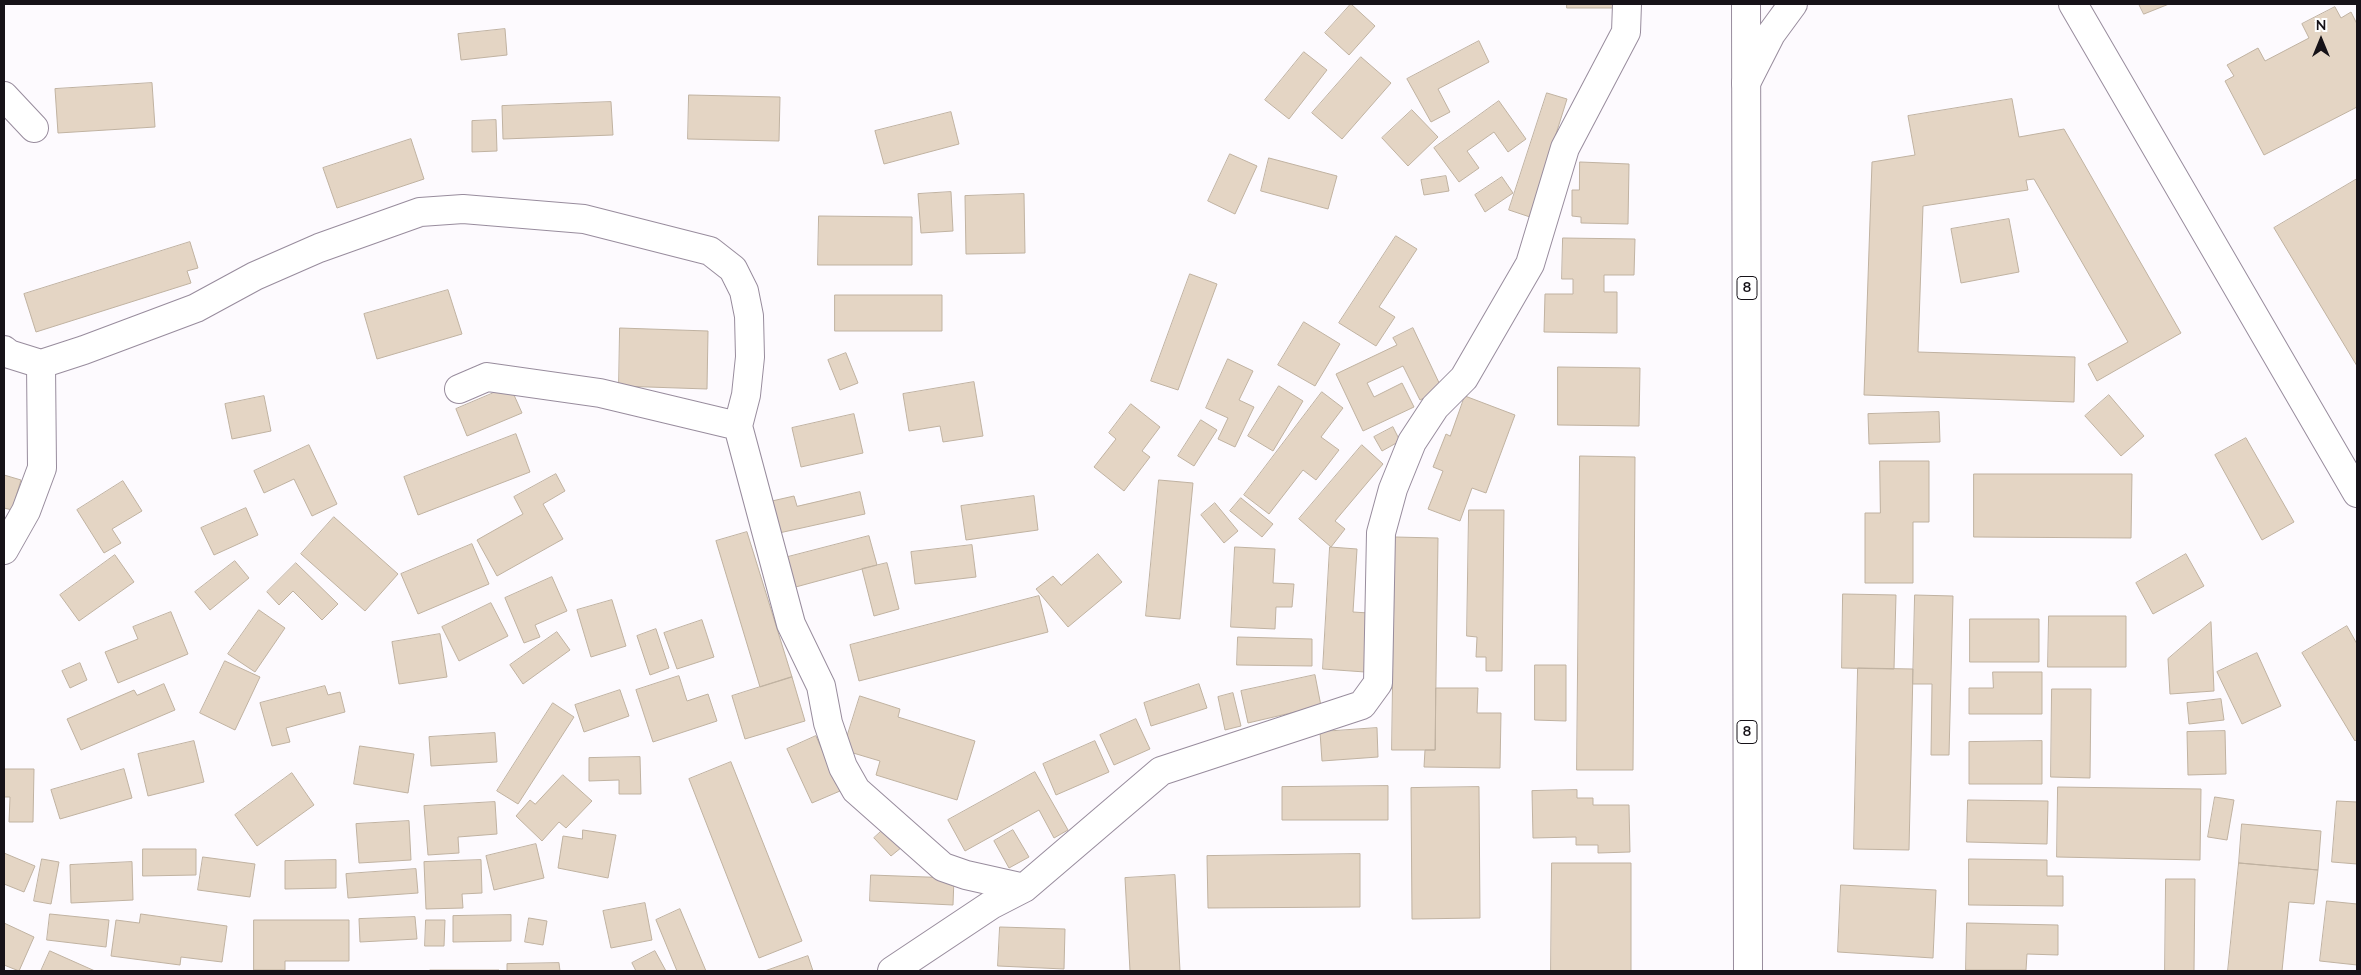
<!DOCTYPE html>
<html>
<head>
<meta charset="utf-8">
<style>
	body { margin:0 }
	#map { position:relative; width:2361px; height:975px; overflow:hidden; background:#fdfafe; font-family:Mulish,sans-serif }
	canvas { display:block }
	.frame { position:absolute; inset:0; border:5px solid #161218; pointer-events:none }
	.north { position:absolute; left:2296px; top:15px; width:50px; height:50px; -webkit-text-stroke:4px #fff; paint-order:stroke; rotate:0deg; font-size:14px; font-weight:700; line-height:20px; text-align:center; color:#161218 }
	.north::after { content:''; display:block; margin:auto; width:18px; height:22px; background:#161218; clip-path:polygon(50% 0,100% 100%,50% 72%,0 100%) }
</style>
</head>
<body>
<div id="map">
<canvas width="2361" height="975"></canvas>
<div class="frame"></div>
<div class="north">N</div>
</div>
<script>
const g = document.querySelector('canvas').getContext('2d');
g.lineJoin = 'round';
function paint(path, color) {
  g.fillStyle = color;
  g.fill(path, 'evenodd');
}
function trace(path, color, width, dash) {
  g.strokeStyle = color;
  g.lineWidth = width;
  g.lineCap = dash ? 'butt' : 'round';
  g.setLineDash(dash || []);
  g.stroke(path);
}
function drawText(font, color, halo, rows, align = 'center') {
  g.font = font + ' Mulish,sans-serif';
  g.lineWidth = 4;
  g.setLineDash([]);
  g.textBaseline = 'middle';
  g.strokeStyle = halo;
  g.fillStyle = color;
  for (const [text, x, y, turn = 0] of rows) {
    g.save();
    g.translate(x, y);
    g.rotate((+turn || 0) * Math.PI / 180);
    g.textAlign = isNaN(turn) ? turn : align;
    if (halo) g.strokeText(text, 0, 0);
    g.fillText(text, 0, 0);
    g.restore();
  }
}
const building = new Path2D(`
	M 1351,4 L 1375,26 L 1349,55 L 1325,33 Z
	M 1567,4 L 1614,4 L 1614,8 L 1567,8 Z
	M 2139,4 L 2169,4 L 2144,14 Z
	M 2335,7 L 2341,18 L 2351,12 L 2357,24 L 2357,107 L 2264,155 L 2225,81 L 2234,76 L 2227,65 L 2258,48 L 2265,61 L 2309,38 L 2302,24 Z
	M 505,29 L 507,55 L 461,60 L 458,34 Z
	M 1479,41 L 1489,62 L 1438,89 L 1450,112 L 1431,122 L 1407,79 Z
	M 1304,52 L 1327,70 L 1289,119 L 1265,100 Z
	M 1361,57 L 1391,83 L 1342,139 L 1312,113 Z
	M 152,83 L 155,127 L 58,133 L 55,89 Z
	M 1547,93 L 1567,99 L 1530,217 L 1509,210 Z
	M 689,95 L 780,97 L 779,141 L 688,139 Z
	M 2012,99 L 2019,137 L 2064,129 L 2181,333 L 2097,381 L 2088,364 L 2128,342 L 2034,179 L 2026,180 L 2028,190 L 1923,206 L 1918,352 L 2075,357 L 2074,402 L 1864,395 L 1872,162 L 1915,155 L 1908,116 Z
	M 1499,101 L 1526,139 L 1508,152 L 1494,132 L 1467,151 L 1479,168 L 1459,182 L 1434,148 Z
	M 611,102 L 613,135 L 503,139 L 502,106 Z
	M 1412,110 L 1438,137 L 1408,166 L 1382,138 Z
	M 951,112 L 959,144 L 884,164 L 875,131 Z
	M 496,120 L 497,151 L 472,152 L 472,121 Z
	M 411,139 L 424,179 L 337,208 L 323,168 Z
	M 1230,154 L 1257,166 L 1235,214 L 1208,201 Z
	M 1269,158 L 1337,176 L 1328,209 L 1261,191 Z
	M 1580,162 L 1629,164 L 1628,224 L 1581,223 L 1581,217 L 1572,216 L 1572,190 L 1579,190 Z
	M 1446,176 L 1449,191 L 1424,195 L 1421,180 Z
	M 1502,177 L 1513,193 L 1485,212 L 1475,195 Z
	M 2357,179 L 2357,366 L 2274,228 Z
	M 951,192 L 953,231 L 921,233 L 918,194 Z
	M 1024,194 L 1025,253 L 966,254 L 965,196 Z
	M 819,216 L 912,217 L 912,265 L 818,265 Z
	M 2009,219 L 2019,272 L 1961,283 L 1951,229 Z
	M 1396,236 L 1417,249 L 1379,307 L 1395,317 L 1376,346 L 1339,323 Z
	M 1563,238 L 1635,239 L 1634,275 L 1604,275 L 1604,292 L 1617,292 L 1617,333 L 1544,332 L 1545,294 L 1573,294 L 1573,279 L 1562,279 Z
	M 190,242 L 198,268 L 187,271 L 191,283 L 36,332 L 24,294 Z
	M 1190,274 L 1217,284 L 1178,390 L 1151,381 Z
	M 448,290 L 462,334 L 377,359 L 364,314 Z
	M 835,295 L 942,295 L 942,331 L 835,331 Z
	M 1304,322 L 1340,344 L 1315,386 L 1278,365 Z
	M 620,328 L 708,331 L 707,389 L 619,386 Z
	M 1413,328 L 1442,389 L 1420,400 L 1403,366 L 1367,383 L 1374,397 L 1402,383 L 1414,407 L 1363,431 L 1336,374 L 1397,345 L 1393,338 Z
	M 846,353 L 858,383 L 840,390 L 828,360 Z
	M 1228,359 L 1253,371 L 1239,400 L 1254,407 L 1235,447 L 1218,439 L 1228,418 L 1206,408 Z
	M 1558,367 L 1640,368 L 1639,426 L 1558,425 Z
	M 974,382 L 983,436 L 943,442 L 940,426 L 909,431 L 903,394 Z
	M 510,386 L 522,413 L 467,436 L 456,409 Z
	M 1279,386 L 1303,401 L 1273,451 L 1248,436 Z
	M 1322,392 L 1343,408 L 1321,437 L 1339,450 L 1316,480 L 1303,470 L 1269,514 L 1244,495 Z
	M 2109,395 L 2144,436 L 2121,456 L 2085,416 Z
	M 264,396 L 271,431 L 232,439 L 225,404 Z
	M 1465,396 L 1515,415 L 1486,493 L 1472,488 L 1460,521 L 1428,509 L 1443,471 L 1433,467 L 1446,434 L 1450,436 Z
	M 1131,404 L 1160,427 L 1142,451 L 1150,457 L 1124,491 L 1094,467 L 1116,439 L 1109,433 Z
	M 1939,412 L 1940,442 L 1869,444 L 1868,414 Z
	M 854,414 L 863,453 L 801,467 L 792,428 Z
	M 1201,420 L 1217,430 L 1194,466 L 1178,456 Z
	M 1393,427 L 1400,441 L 1382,451 L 1374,437 Z
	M 516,434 L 530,472 L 418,515 L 404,477 Z
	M 2246,438 L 2294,522 L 2262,540 L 2215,455 Z
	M 309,445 L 337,504 L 312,516 L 294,479 L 264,493 L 254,471 Z
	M 1362,445 L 1383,464 L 1335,521 L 1345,529 L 1331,547 L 1299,519 Z
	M 1580,456 L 1635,457 L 1633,770 L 1577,770 Z
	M 1880,461 L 1929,461 L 1929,522 L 1913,522 L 1913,583 L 1865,583 L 1865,513 L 1880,513 Z
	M 556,474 L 565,491 L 543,504 L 563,539 L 497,576 L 477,540 L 523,514 L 514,497 Z
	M 1974,474 L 2132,474 L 2131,538 L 1974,537 Z
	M 4,475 L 21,480 L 12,510 L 4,508 Z
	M 1159,480 L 1193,483 L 1180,619 L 1146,616 Z
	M 123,481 L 142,511 L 112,529 L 121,543 L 104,553 L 77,510 Z
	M 860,492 L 865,514 L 779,533 L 772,501 L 794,496 L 797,506 Z
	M 1034,496 L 1038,530 L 966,540 L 961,506 Z
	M 1241,498 L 1273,524 L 1262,537 L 1230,511 Z
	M 1215,503 L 1238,531 L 1224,543 L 1201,515 Z
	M 246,508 L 258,535 L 214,555 L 201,528 Z
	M 1469,510 L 1504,510 L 1502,671 L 1486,671 L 1486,657 L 1476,657 L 1477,637 L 1467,636 Z
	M 334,517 L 398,574 L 365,611 L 301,554 Z
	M 747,532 L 792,677 L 760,687 L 716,541 Z
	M 869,536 L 877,565 L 792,588 L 784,558 Z
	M 1395,537 L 1438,538 L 1435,750 L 1392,750 Z
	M 472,544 L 489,584 L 418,614 L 401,574 Z
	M 972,545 L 976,577 L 915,584 L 911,552 Z
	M 1235,547 L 1275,549 L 1273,583 L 1294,584 L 1292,607 L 1276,607 L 1275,629 L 1231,627 Z
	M 1330,547 L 1357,549 L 1353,612 L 1369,613 L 1365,672 L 1323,669 Z
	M 1098,554 L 1122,582 L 1068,627 L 1036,589 L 1053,576 L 1061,585 Z
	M 2186,554 L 2204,586 L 2153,614 L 2136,583 Z
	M 115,555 L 134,582 L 79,621 L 60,595 Z
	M 235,561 L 249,578 L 210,610 L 195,592 Z
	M 296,563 L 338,604 L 322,620 L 293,591 L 279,605 L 267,592 Z
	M 887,563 L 899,609 L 874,616 L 862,569 Z
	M 552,577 L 567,611 L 535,625 L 540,637 L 524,643 L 505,598 Z
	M 1843,594 L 1896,595 L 1894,669 L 1842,668 Z
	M 1915,595 L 1953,596 L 1949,755 L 1931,755 L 1932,684 L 1913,684 Z
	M 1039,596 L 1048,632 L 859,681 L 850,645 Z
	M 612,600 L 626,646 L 591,657 L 577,610 Z
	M 491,603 L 508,636 L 459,661 L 442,627 Z
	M 259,610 L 285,628 L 255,672 L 228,654 Z
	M 171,612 L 188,654 L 118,683 L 105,652 L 138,639 L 133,627 Z
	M 2049,616 L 2126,616 L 2126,667 L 2048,667 Z
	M 1970,619 L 2039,619 L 2039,662 L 1970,662 Z
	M 702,620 L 714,657 L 677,669 L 664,633 Z
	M 2211,622 L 2214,691 L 2170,694 L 2168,659 Z
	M 2347,626 L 2357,644 L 2357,739 L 2355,741 L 2302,653 Z
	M 656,629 L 669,668 L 650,675 L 637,636 Z
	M 557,632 L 570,650 L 523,684 L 510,665 Z
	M 440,634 L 447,677 L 399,684 L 392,642 Z
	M 1238,637 L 1312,639 L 1312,666 L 1237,665 Z
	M 2257,653 L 2281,706 L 2242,724 L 2217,672 Z
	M 225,661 L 260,677 L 235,730 L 200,713 Z
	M 80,663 L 87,680 L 70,688 L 62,671 Z
	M 1535,665 L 1566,665 L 1566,721 L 1535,720 Z
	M 1858,668 L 1913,669 L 1909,850 L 1854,849 Z
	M 1993,672 L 2042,672 L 2042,714 L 1969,714 L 1969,688 L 1993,688 Z
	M 1315,675 L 1321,706 L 1248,723 L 1241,691 Z
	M 679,676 L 687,701 L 708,694 L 717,721 L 653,742 L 636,690 Z
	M 792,677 L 805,721 L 745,739 L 732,696 Z
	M 164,684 L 175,710 L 81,750 L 67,719 L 134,690 L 137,695 Z
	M 1199,684 L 1207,708 L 1151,726 L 1144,703 Z
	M 325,686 L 328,695 L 340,692 L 345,712 L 286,728 L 290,742 L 272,746 L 260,703 Z
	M 1436,688 L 1478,688 L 1477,713 L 1501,713 L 1500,768 L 1424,767 L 1425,750 L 1435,750 Z
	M 2052,689 L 2091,689 L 2090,778 L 2051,777 Z
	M 620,690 L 629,716 L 584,732 L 575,705 Z
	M 1233,693 L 1241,726 L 1225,730 L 1218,697 Z
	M 860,696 L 900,709 L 898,717 L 975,741 L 957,800 L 876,775 L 880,761 L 843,750 Z
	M 2221,699 L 2224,720 L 2189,724 L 2187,703 Z
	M 553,703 L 574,717 L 518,804 L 497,791 Z
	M 1136,719 L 1150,749 L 1114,765 L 1100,735 Z
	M 1377,728 L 1378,757 L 1322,761 L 1320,732 Z
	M 2225,731 L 2226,774 L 2188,775 L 2187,732 Z
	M 495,733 L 497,762 L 431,766 L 429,737 Z
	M 816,736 L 840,791 L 812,803 L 787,749 Z
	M 194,741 L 204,782 L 148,796 L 138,754 Z
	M 1095,741 L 1109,772 L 1056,795 L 1043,764 Z
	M 2042,741 L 2042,784 L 1969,784 L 1969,742 Z
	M 360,746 L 414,754 L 408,793 L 354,784 Z
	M 640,757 L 641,794 L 619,794 L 619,780 L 589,781 L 589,758 Z
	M 731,762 L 802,941 L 759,958 L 689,779 Z
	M 4,769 L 34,769 L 33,822 L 9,822 L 10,797 L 4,797 Z
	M 124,769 L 132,798 L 60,819 L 51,790 Z
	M 1035,772 L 1068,830 L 1054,838 L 1039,810 L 965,851 L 948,820 Z
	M 292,773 L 314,805 L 257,846 L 235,815 Z
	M 563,775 L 592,801 L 566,828 L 559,822 L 542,841 L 516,816 L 530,800 L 535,804 Z
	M 1388,786 L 1388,820 L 1282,820 L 1282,787 Z
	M 1479,787 L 1480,918 L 1412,919 L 1411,788 Z
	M 2058,787 L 2201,789 L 2200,860 L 2057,857 Z
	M 1577,790 L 1577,798 L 1593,798 L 1593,805 L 1629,805 L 1630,852 L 1598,853 L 1598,845 L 1576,845 L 1576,837 L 1533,838 L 1532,791 Z
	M 2215,797 L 2234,800 L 2227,840 L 2208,837 Z
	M 1968,800 L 2048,801 L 2047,844 L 1967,842 Z
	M 2337,801 L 2357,802 L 2357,864 L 2332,862 Z
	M 495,802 L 497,834 L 458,837 L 459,853 L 428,855 L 424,806 Z
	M 409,821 L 411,860 L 359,863 L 356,824 Z
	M 2242,824 L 2321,831 L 2318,870 L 2239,863 Z
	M 885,828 L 902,847 L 891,856 L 874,838 Z
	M 583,830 L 616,835 L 608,878 L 558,868 L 563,836 L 582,839 Z
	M 1013,830 L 1029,857 L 1009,868 L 994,841 Z
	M 536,844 L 544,878 L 494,890 L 486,856 Z
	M 143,849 L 196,849 L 196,875 L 143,876 Z
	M 4,853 L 35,866 L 24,892 L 4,884 Z
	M 1360,854 L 1360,907 L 1208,908 L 1207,856 Z
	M 203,857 L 255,864 L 250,897 L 198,890 Z
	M 42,859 L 59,862 L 51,904 L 34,901 Z
	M 1969,859 L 2047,860 L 2047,876 L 2063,876 L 2063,906 L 1969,905 Z
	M 336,860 L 336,888 L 285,889 L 285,861 Z
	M 481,860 L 482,893 L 462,894 L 463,908 L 426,909 L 424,862 Z
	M 132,862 L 133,900 L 71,903 L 70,865 Z
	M 1552,863 L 1631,863 L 1631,971 L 1551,971 Z
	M 2239,863 L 2318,870 L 2314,904 L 2289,902 L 2282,971 L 2228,971 Z
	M 416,869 L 418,893 L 348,898 L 346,874 Z
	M 871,875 L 954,878 L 953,905 L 870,901 Z
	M 1175,875 L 1180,971 L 1130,971 L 1125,878 Z
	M 2166,879 L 2195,879 L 2194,971 L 2165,971 Z
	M 1841,885 L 1936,890 L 1933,958 L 1838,952 Z
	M 2327,901 L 2357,904 L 2357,965 L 2320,961 Z
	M 645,903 L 652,940 L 611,948 L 603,911 Z
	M 680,909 L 706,971 L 677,971 L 656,920 Z
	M 50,914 L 109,920 L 106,947 L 47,940 Z
	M 141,914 L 227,926 L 222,962 L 181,957 L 180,965 L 111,956 L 116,920 L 139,923 Z
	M 511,915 L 511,941 L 453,942 L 453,916 Z
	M 415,917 L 417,939 L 360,942 L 359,919 Z
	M 529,918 L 547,921 L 543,945 L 525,942 Z
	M 254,920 L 349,920 L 349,961 L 285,961 L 285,970 L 254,970 Z
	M 426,920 L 445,920 L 444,946 L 425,946 Z
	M 4,923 L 34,937 L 19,971 L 4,965 Z
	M 1967,923 L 2058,925 L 2058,955 L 2027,954 L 2026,970 L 1966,970 Z
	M 1000,927 L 1065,929 L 1064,969 L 998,966 Z
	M 50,951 L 95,971 L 41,971 Z
	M 655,951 L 666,971 L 636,971 L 632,963 Z
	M 808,956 L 813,971 L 765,971 Z
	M 559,963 L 560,971 L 507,971 L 507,964 Z
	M 430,970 L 499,970 L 499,971 L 430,971 Z`);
paint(building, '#e4d5c4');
trace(building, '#c0b2a1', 1);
const minor = new Path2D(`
	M 4,96 L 34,128
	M 4,350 L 9,354 L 41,364 L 84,350 L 196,308 L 255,276 L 319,248 L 420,212 L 463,209 L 584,219 L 710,251 L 733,269 L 744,291 L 749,316 L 750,357 L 746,395 L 738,426 L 791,624 L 821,686 L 828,723 L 843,767 L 856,790 L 943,867 L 966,875 L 1024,888
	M 459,389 L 487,377 L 600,393 L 738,426
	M 4,550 L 26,511 L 42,468 L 41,364
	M 892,971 L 991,905 L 1024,888 L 1161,771 L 1362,705 L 1378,683 L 1381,533 L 1393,489 L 1412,442 L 1435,407 L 1464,378 L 1530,264 L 1565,148 L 1626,32 L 1627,4`);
const secondary = new Path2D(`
	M 2073,4 L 2357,493
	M 1746,83 L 1771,34 L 1793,4`);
const primary = new Path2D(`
	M 1746,4 L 1748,971`);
trace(minor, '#988c9d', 30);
trace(secondary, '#988c9d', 30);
trace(primary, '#988c9d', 30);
trace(minor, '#fff', 28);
trace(secondary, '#fff', 28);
trace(primary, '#fff', 28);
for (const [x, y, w] of [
	[1747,288,20],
	[1747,732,20]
]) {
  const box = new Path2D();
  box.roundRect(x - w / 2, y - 11.5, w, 23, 4);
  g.fillStyle = '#fff';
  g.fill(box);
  trace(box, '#161218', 1);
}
drawText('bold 14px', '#161218', null, [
	["8",1747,288],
	["8",1747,732]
]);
</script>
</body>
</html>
